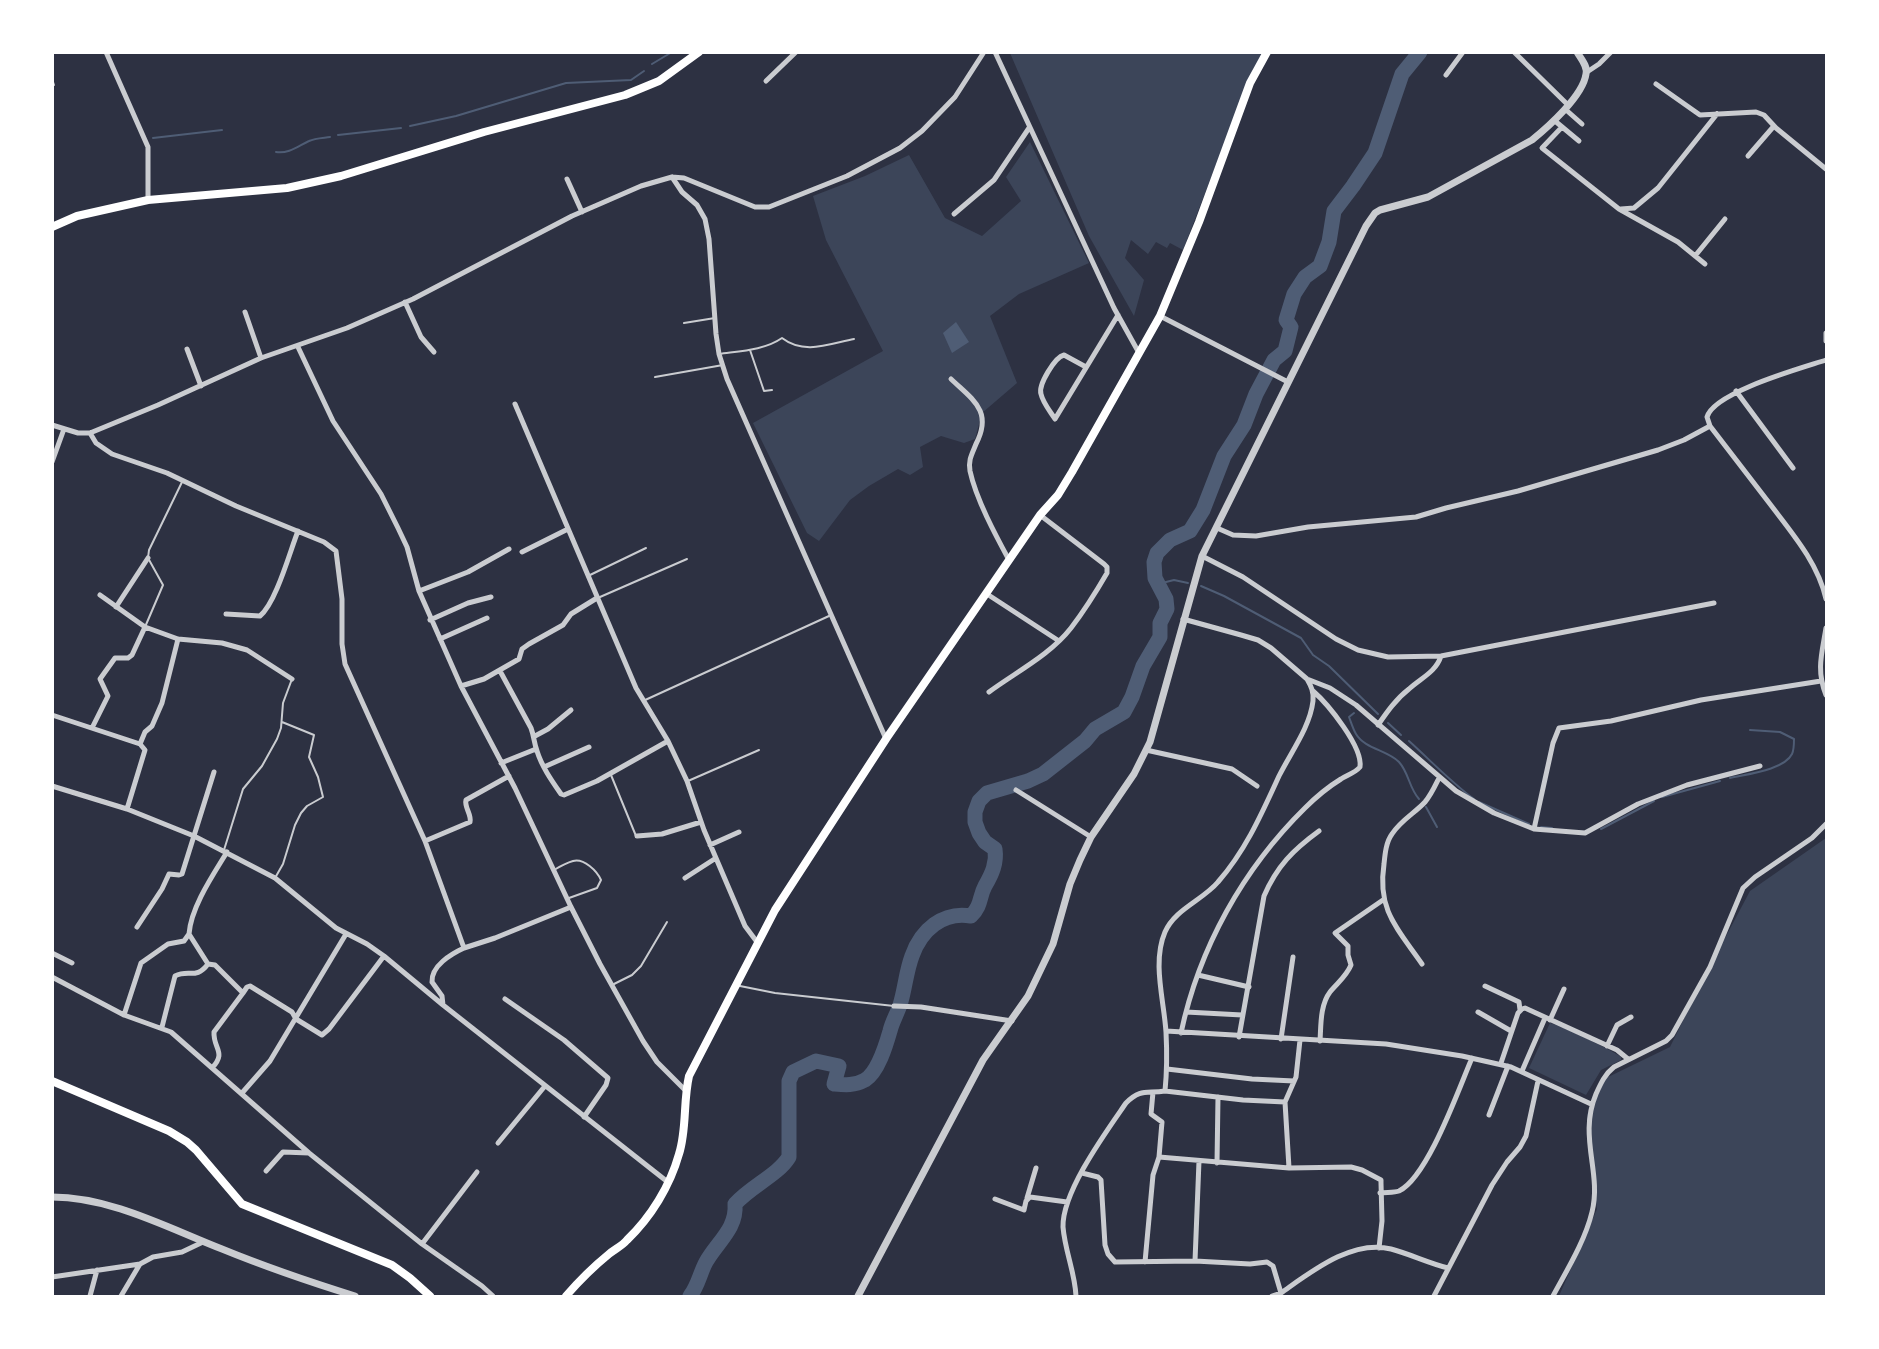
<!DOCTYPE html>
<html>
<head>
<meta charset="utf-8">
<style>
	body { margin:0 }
	#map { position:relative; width:1879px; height:1349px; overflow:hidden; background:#2d3142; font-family:"Fira Sans",sans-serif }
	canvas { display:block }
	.frame { position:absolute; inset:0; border:54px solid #fff; pointer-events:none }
</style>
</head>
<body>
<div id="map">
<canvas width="1879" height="1349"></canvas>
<div class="frame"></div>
</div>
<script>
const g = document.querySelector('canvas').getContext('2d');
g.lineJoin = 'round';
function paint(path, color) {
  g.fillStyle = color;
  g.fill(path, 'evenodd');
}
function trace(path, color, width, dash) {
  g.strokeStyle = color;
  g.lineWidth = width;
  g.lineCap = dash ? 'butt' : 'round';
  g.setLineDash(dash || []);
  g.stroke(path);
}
paint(new Path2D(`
	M 1010,53 L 1263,53 L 1253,69 L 1183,250 L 1170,243 L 1167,248 L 1156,242 L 1148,254 L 1131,240 L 1125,258 L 1144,280 L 1134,316 L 1089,236 Z
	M 1030,142 L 1089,263 L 1019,294 L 990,316 L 1017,383 L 982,413 L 975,439 L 964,443 L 941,436 L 920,447 L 923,467 L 910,475 L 898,469 L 869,486 L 850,500 L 819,541 L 807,533 L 753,423 L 883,351 L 826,240 L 813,196 L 865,176 L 909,155 L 945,218 L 982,236 L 1021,201 L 1006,177 Z
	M 1826,838 L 1826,1296 L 1559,1296 L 1597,1209 L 1588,1152 L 1587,1115 L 1604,1079 L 1670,1047 L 1707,972 L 1750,891 Z
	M 1550,1023 C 1560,1025 1616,1052 1621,1057 L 1621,1060 L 1601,1070 L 1586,1095 L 1529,1068 Z`), '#3c4559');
paint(new Path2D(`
	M 956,322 L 969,342 L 952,353 L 943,333 Z`), '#4f5d75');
trace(new Path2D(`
	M 652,64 L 672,52
	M 410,126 L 456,116 L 566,83 L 631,80 L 644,71
	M 338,135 L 401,128
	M 153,138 L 222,130
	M 276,152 C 289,154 298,146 309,141 C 315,138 323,138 330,137
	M 1158,584 L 1174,580 L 1188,583
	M 1201,586 L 1224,596 L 1301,638 L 1313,655 L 1329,666 L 1378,714
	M 1354,713 L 1349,717 C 1351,722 1353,729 1356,734 C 1365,749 1387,750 1399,762 C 1409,773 1409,788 1419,799
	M 1388,723 L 1401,735
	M 1409,741 C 1430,760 1452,783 1474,799
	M 1730,778 C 1747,774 1784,770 1792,754 C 1794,750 1794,744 1794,739 L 1780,732 L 1750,730
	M 1662,797 L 1720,781
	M 1479,802 L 1529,824
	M 1426,807 L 1437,827
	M 1541,827 L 1552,828
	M 1601,829 L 1654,801`), '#4f5d75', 2);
trace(new Path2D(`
	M 690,1296 C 698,1286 700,1273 706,1262 C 717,1242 737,1229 735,1204 C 751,1186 778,1175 789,1157 L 789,1081 L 793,1072 L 816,1061 L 839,1066 L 834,1084 C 845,1085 854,1086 865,1080 C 878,1072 886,1045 890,1031 C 892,1022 897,1014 900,1005 C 905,989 906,972 912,956 C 921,930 943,911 971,916 C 982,905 979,897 985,886 C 992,874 997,863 995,849 L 985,842 L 979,833 L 975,822 L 975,812 L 979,801 L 987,793 L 1028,781 L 1043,774 L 1085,741 L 1095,729 L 1124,712 L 1132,697 L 1143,666 L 1160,637 L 1160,623 L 1167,609 L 1166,599 L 1155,578 L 1154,562 L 1157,553 L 1170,540 L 1190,531 L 1203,510 L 1224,456 L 1244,425 L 1256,394 L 1274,360 L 1285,351 L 1291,327 L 1286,320 L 1294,294 L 1305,277 L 1320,266 L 1329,242 L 1334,211 L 1353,186 L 1375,153 L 1402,74 L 1420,52`), '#4f5d75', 15);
trace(new Path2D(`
	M 52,79 L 54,85
	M 684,323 L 715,318
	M 750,350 L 764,391 L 772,390
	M 719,354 C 740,351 765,350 782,338 C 804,355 829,344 854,339
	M 655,377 L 723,365
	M 590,575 L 646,548
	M 600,597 L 687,559
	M 145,627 L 163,585 L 148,558 L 149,550 L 183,480
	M 643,701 L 829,616
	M 611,775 L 636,836
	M 688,781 L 759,750
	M 224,850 L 243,789 L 262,766 L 277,739 L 281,728 L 283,703 L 292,679
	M 554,870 C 559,867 566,863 573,861 C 584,858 597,871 601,880 L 597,888 L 569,898
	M 275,878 L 283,864 L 295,825 L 301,813 L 307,806 L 323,797 L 318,777 L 309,757 L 314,735 L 282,722
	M 612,985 L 632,975 L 641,966 L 667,922
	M 740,986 L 775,993 L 894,1006`), '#caccd0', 2);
trace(new Path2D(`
	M 106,52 L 148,147 L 148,200
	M 995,52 L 1114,308 L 1139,353
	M 1514,52 L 1568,105
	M 1587,72 L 1599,64 L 1611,52
	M 1446,75 L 1463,52
	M 766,81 L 796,52
	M 1656,84 L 1700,115 L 1756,112 L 1764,115 L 1776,128 L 1826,169
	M 1565,109 L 1582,124
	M 1555,121 L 1579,141
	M 1562,127 L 1542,148 L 1619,209 L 1678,242 L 1705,264
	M 1748,156 L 1774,126
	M 672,177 L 682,192 L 697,205 L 705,219 L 709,239 L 716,334 L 719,354 L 727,379 L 886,739
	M 567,179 L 582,212
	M 1621,209 L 1634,208 L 1658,188 L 1717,114
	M 954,214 L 994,180 L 1029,128
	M 1695,256 L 1725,219
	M 405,302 L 421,337 L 434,352
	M 245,312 L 261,358
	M 1160,316 L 1288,382
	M 1826,333 L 1826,341
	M 298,347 L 333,421 L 381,494 L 398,528 L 407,547 L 419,591 L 461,686 L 515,788 L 571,907 L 600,964 L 643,1041 L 657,1062 L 686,1091
	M 187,349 L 201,386
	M 1826,360 C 1802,368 1714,392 1707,417 L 1710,426 C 1730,452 1750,478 1770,504 C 1792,533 1818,563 1826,599
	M 1086,367 L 1064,355 C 1055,357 1038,385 1041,394 C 1043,403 1050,411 1055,419 L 1118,315
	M 951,379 C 973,400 993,411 976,444 C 972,454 968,460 970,471 C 976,499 996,536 1009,560
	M 1736,391 L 1793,468
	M 515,404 L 636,688 L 668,741 L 687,781 L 704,830 L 745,926 L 757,942
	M 52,425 L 78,433 L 90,433 L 158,405 L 261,358 L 347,328 L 413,299 L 572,216 L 641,186 L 672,177 L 684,178 L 755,207 L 769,207 L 847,176 L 900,148 L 922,131 L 955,97 L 984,52
	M 90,433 L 96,443 L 112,454 L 167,473 L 236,506 L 324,542 L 336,551 L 342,599 L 342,644 L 345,664 L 425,841 L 464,948 C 451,954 431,966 432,982 L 442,996 L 443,1005
	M 52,462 L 64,429
	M 1217,528 L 1233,535 L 1256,536 L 1308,527 L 1416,517 L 1446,508 L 1518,491 L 1658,450 L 1684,440 L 1710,426
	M 522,552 L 568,529
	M 1202,556 L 1243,577 L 1336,639 L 1358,650 L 1388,657 L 1441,656 L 1714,603
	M 419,591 L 468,572 L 509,549
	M 987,594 L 1059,641
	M 100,595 L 145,627 L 178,639 L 222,643 L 247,650 L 292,679
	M 116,607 L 148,558
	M 226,614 L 260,616 C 276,603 290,551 298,531
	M 1183,619 L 1241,635 L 1258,640 L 1271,648 L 1307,679 L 1330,688 L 1356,705 L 1456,791 L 1494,813 L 1534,829 L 1585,833 L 1638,804 L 1687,785 L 1760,766
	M 430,620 L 468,603 L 491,597
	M 1826,628 C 1822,653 1816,670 1826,695
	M 440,639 L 487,618
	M 500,671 L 531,728 C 534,736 534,743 537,751 C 542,767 552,781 561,794 L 564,795 L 597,781 L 668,741
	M 461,686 L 484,679 L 519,659 L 522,649 L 529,644 L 563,625 L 571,614 L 597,598
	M 989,692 C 1016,672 1050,655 1071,628 C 1084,611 1096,592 1107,573 L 1107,567 L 1104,564 L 1040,515
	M 52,715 L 140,744
	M 1378,725 C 1387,712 1396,699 1409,689 C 1421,678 1436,672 1441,656
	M 92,728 L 108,696 L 100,679 L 115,658 L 128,658 L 132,655 L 145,627
	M 535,736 L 548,729 L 571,710
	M 1146,750 L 1232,769 L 1257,786
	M 501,763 L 536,749
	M 544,767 L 589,747
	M 52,786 L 127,809 L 194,836 L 275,878 L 336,928 L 367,944 L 384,956 L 443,1005 L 669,1183
	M 1016,790 L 1091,837
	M 127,809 L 145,750 L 140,744 L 145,732 L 152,726 L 162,703 L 178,639
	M 1534,829 L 1553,743 L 1559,728 L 1611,721 L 1701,700 L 1821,681
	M 637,836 L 662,834 L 701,822
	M 425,841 L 470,822 C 472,815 464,807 466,800 L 509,776
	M 710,845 L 739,832
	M 685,878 L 716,858
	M 137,927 L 162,889 L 169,874 L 179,875 L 182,874 L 214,772
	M 189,934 L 208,964 L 215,965 L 243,993 L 247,987 L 250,986 L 292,1012 L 296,1019 L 322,1035 L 329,1029 L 384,956
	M 189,934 C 191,907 213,875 227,852
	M 464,948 L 495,938 L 571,907
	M 52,953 L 72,963
	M 1422,964 C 1397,928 1377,910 1384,864 C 1385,854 1386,842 1392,834 C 1401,820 1415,813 1425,802 C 1431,795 1435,786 1439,778
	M 1198,975 L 1249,987
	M 52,977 L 124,1015 L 171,1032 L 309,1153 L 422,1244 L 482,1286 L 493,1296
	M 1485,986 L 1519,1002 L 1520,1010
	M 505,999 L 564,1040 L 608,1078 L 606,1085 L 584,1117
	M 894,1006 L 921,1007 L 1012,1021
	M 1186,1012 L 1242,1015
	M 1478,1012 L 1511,1031
	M 124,1015 L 141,963 L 168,944 L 184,941 L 189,934
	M 1550,1020 L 1564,989
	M 162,1027 L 175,976 C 189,969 196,980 208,964
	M 1166,1031 L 1386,1044 L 1462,1056 L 1511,1067 L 1591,1104
	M 1181,1033 C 1199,948 1243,869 1305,808 C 1316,797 1328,787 1341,779 C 1347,775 1355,773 1360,767 C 1363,747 1328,704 1313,691
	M 1239,1037 L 1264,896 C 1277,866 1293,850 1319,831
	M 1281,1039 L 1293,957
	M 1320,1041 C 1321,1026 1320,1005 1330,992 C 1337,983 1346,977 1351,965 L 1348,955 L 1348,946 L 1335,933 L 1383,900
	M 1607,1046 L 1617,1025 L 1631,1017
	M 1501,1063 L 1518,1013 L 1522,1009 L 1525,1008 L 1617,1050 L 1628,1059
	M 212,1068 C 227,1052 213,1049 214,1032 L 243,993
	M 1167,1069 L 1252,1079 L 1294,1081
	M 1522,1071 L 1545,1018
	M 1165,1091 L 1243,1100 L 1285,1102
	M 242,1093 L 270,1061 L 346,934
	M 1489,1115 L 1508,1066
	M 498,1143 L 545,1086
	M 1159,1157 L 1289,1168 L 1351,1167 L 1362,1170 L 1381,1180 L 1381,1183 L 1382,1221 L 1379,1248
	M 1217,1163 L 1218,1097
	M 1289,1168 L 1285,1102 L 1296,1077 L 1300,1040
	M 266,1171 L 283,1152 L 309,1153
	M 1082,1173 L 1098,1177 L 1101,1180 L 1105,1245 L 1108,1254 L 1115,1262 L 1195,1261 L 1250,1264 L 1267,1262 L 1273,1266 L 1281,1293
	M 1380,1193 C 1386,1192 1394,1193 1399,1191 C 1428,1177 1459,1088 1472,1058
	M 1027,1198 L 1036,1168
	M 995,1199 L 1024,1210 L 1026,1201 L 1030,1197 L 1067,1202
	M 422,1244 L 477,1172
	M 1195,1261 L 1199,1161
	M 1145,1262 L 1153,1175 L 1159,1157 L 1162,1122 L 1151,1114 L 1153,1092
	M 52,1277 L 140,1264
	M 90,1296 L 97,1270
	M 121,1296 L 140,1264 L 153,1257 L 182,1252 L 203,1242
	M 1076,1296 C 1075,1273 1065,1251 1063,1227 C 1062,1192 1106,1132 1126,1103 C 1141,1088 1147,1094 1165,1091 C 1167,1071 1167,1051 1166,1032 C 1164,1000 1152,962 1165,932 C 1175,909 1203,900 1218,882 C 1246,850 1262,813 1279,776 C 1291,752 1310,727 1313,701 C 1314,692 1311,686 1307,679
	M 1272,1296 L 1281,1293 C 1311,1272 1352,1239 1391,1249 C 1410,1254 1428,1263 1448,1268
	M 1434,1296 L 1492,1185 L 1507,1162 L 1520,1147 L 1526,1136 L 1538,1081
	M 1553,1296 C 1567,1270 1585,1241 1592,1212 C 1602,1172 1578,1137 1596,1094 C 1601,1083 1605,1074 1614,1067 L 1666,1041 L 1672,1035 L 1710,967 L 1743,888 L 1755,877 L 1812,838 L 1826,824`), '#caccd0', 5);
trace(new Path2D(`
	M 52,1197 C 111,1197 168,1228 222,1249 C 266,1267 310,1282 355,1296
	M 858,1296 L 983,1060 L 1028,996 L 1053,944 L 1070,884 L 1080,860 L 1091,837 L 1134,774 L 1150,742 L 1202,556 L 1366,226 L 1375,213 L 1380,210 L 1428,197 L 1532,140 C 1548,127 1583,96 1586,74 C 1588,66 1581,59 1577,52`), '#caccd0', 7);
trace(new Path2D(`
	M 52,227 L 77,216 L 148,200 L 287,188 L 341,176 L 484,132 L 625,95 L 659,81 L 699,52
	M 52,1081 L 169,1131 L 187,1142 L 196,1150 L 242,1204 L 392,1265 L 410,1278 L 430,1296
	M 566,1296 C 579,1281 593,1267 609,1254 C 615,1249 622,1246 627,1240 C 651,1217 670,1186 679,1154 C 687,1129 683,1102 689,1076 L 775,910 L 886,739 L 1040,515 L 1058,495 L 1072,472 L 1160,316 L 1199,222 L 1250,83 L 1267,52`), '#fff', 8);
</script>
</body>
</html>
